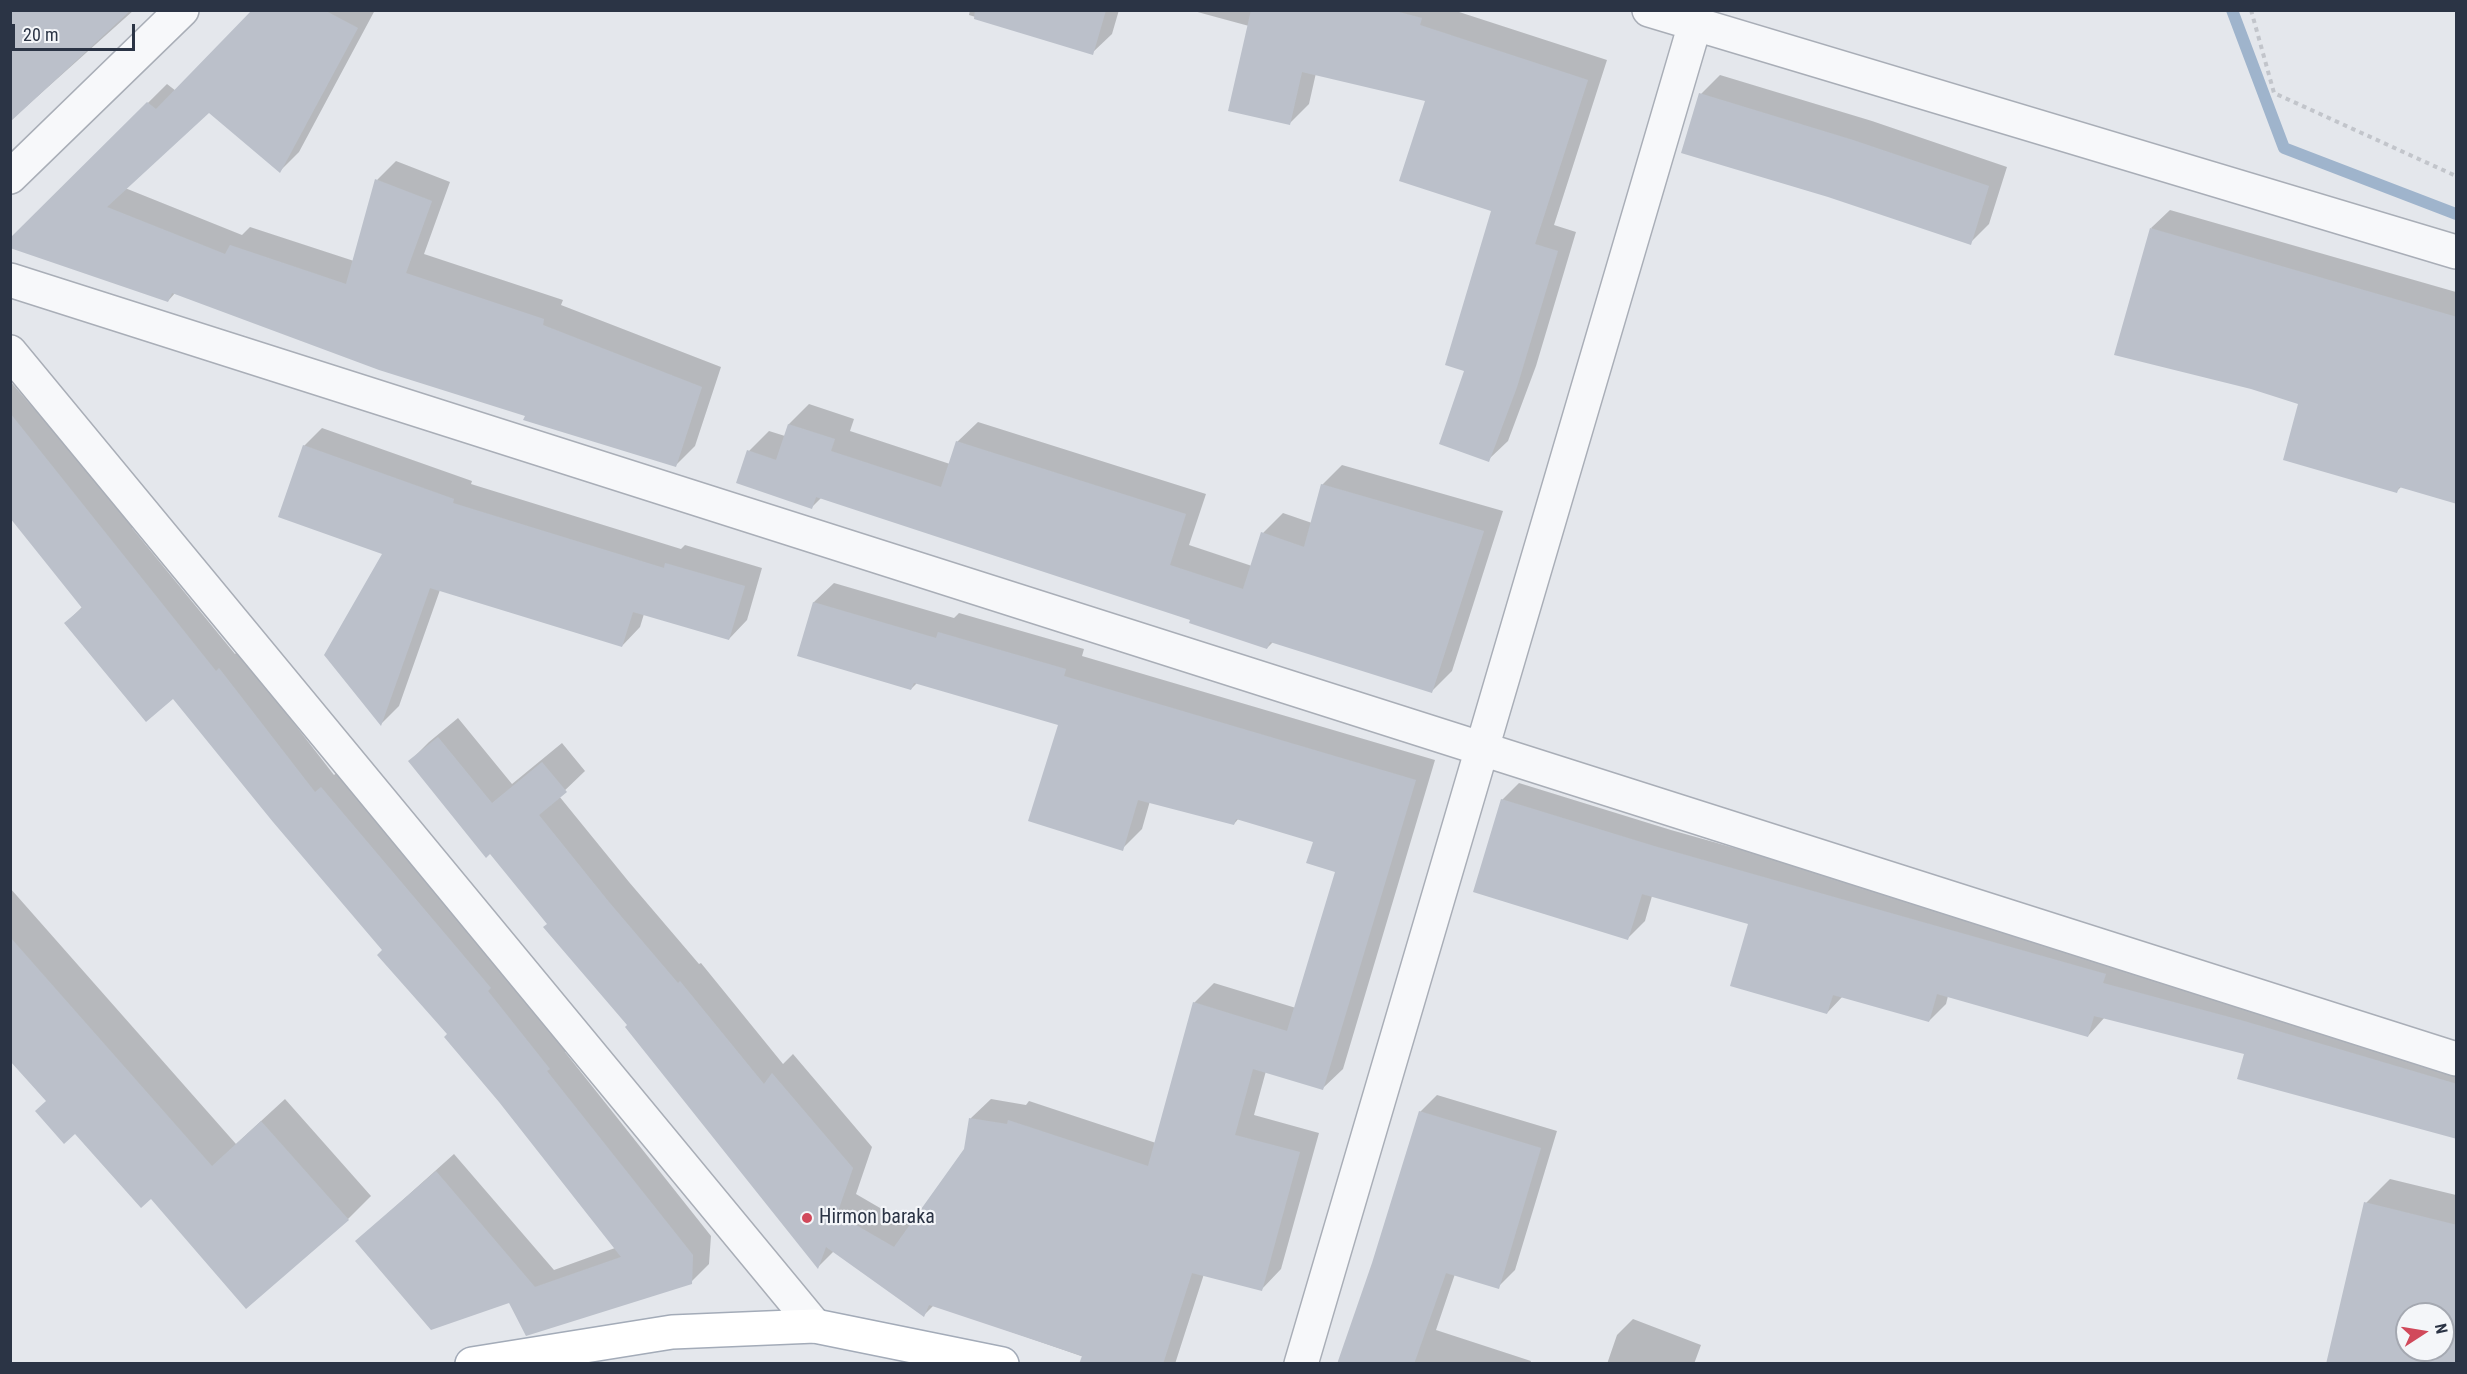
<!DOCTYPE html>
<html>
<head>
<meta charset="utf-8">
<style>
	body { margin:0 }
	#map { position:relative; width:2467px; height:1374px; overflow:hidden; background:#e4e7ec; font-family:"Roboto Condensed",sans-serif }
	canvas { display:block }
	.frame { position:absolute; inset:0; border:12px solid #2b3445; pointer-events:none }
	.north { position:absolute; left:2395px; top:1302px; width:60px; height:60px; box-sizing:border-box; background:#f4f6f9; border:2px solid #a4a8b1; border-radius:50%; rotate:78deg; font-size:16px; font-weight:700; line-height:24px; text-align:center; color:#2b3445 }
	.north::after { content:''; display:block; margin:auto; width:21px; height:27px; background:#d1495b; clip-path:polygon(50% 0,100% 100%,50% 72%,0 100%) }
	.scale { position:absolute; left:12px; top:24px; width:123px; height:27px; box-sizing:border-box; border:3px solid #2b3445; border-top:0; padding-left:8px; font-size:18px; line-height:21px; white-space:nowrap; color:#2b3445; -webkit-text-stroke:4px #f4f6f9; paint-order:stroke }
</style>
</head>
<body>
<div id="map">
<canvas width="2467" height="1374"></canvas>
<div class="frame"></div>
<div class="north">N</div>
<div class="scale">20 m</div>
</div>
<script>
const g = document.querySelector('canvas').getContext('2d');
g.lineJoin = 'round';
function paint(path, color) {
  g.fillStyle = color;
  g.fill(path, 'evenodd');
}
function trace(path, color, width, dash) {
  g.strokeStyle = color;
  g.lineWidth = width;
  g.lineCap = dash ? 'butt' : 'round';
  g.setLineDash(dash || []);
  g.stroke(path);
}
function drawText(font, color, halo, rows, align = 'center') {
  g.font = font + ' "Roboto Condensed",sans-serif';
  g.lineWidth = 4.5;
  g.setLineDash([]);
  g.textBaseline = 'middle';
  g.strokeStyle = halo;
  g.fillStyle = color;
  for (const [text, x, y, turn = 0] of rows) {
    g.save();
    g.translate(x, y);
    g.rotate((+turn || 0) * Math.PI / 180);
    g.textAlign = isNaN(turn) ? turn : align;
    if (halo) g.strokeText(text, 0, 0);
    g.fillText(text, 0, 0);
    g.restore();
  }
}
paint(new Path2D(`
	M 10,10 L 134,10 L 10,121 Z
	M 255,10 L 375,10 L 299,152 L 280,171 L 209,111 L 125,188 L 242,235 L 250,227 L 354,261 L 377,180 L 396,161 L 450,182 L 424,254 L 563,300 L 561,305 L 721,367 L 695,446 L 676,465 L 176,292 L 168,301 L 10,240 L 167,84 L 176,91 Z
	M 970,10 L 1119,10 L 1112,34 L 1092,53 L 969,15 Z
	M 1190,10 L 1453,10 L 1607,60 L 1554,225 L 1576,232 L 1536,366 L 1508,441 L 1488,460 L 1466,370 L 1493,210 L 1427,100 L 1316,73 L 1309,104 L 1289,124 L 1249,26 Z
	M 1720,75 L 1872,121 L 2007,167 L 1989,224 L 1970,243 L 1828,196 L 1701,94 Z
	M 2170,210 L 2456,292 L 2456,502 L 2401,487 L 2397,491 L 2300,403 L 2151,228 Z
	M 10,381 L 42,418 L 45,416 L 134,527 L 132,528 L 235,654 L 238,651 L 334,775 L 340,770 L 567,1049 L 565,1052 L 711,1236 L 709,1264 L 691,1282 L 510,1301 L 357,1241 L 454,1154 L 554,1270 L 615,1248 L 384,950 L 174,697 L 66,623 L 83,606 L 10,515 Z
	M 809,404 L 854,419 L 850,431 L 950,464 L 957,442 L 978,422 L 1206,494 L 1189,545 L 1252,566 L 1263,533 L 1283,513 L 1312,523 L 1322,485 L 1342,465 L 1503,511 L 1452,671 L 1432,691 L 1273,642 L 1267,648 L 1192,620 L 822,497 L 812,507 L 749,451 L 769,431 L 785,436 L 789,424 Z
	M 322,428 L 472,481 L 471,484 L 681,549 L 685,545 L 762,568 L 747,620 L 729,639 L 644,614 L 640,627 L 622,646 L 440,590 L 399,706 L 381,724 L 384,553 L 304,446 Z
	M 834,583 L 954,618 L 959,613 L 1084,649 L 1082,656 L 1435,760 L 1343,1069 L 1323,1088 L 1266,1071 L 1254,1115 L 1319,1133 L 1281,1269 L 1262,1289 L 1204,1274 L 1175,1364 L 1104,1364 L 934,1305 L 924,1315 L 834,1251 L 818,1267 L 549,923 L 491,852 L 410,761 L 429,742 L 458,718 L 512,784 L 562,743 L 585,771 L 559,796 L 629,882 L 699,964 L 701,963 L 783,1064 L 793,1054 L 872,1147 L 856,1194 L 911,1226 L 965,1150 L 971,1118 L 991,1099 L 1026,1105 L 1029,1101 L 1156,1143 L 1194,1003 L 1214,983 L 1296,1008 L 1337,871 L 1314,841 L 1239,818 L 1234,824 L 1150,801 L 1142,829 L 1122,849 L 1060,724 L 917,683 L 911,689 L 799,655 L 814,602 Z
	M 1519,783 L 1671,830 L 2122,957 L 2456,1062 L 2456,1137 L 2245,1053 L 2105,1017 L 2088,1036 L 1948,996 L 1946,1004 L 1929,1021 L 1843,996 L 1827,1013 L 1750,923 L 1652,896 L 1645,921 L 1628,938 L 1502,800 Z
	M 10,888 L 236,1144 L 285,1099 L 371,1196 L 348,1219 L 151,1197 L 48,1101 L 10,1058 Z
	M 1437,1095 L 1557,1131 L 1515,1270 L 1498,1287 L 1455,1274 L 1436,1330 L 1531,1361 L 1530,1364 L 1339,1364 L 1374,1264 L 1420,1112 Z
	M 2390,1179 L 2456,1195 L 2456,1364 L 2327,1364 L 2366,1203 ZM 2407,1314 L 2443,1314 L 2443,1350 L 2407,1350 Z
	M 1633,1319 L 1701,1345 L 1694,1364 L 1607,1364 L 1617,1335 Z`), '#0003');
trace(new Path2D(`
	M 2232,10 L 2284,148 L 2456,214`), '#9fb4cc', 12);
paint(new Path2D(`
	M 10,10 L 131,10 L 10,122 Z
	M 252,10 L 324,10 L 358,28 L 280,173 L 209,113 L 107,207 L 225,254 L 230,245 L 346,284 L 375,179 L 432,201 L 406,273 L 544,319 L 543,325 L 702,387 L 676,467 L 523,420 L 525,416 L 379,370 L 172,293 L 168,302 L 10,248 L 10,238 L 147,102 L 156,109 Z
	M 975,10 L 1106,10 L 1093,55 L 974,19 Z
	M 1251,10 L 1391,10 L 1422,18 L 1420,25 L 1588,80 L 1535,244 L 1558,251 L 1517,387 L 1489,462 L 1439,444 L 1464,371 L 1445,365 L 1491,211 L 1399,181 L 1425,101 L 1302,72 L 1290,125 L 1228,111 Z
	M 1699,93 L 1853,140 L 1989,186 L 1971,245 L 1828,197 L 1681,153 Z
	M 2150,228 L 2457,317 L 2457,504 L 2399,487 L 2397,493 L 2283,460 L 2298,404 L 2251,389 L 2114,355 Z
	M 10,413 L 216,671 L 219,668 L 315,792 L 321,787 L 491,988 L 488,991 L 550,1069 L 547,1071 L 693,1255 L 692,1284 L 526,1336 L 509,1303 L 431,1330 L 355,1241 L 436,1171 L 535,1287 L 621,1257 L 499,1102 L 444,1037 L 447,1034 L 377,955 L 382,950 L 273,822 L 173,699 L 146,722 L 64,623 L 82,608 L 10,518 Z
	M 788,424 L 835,439 L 831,451 L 941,487 L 956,441 L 1186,514 L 1170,565 L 1243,589 L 1261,532 L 1304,547 L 1321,484 L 1484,531 L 1432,693 L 1270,642 L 1267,649 L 1189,623 L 1190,620 L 816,497 L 812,509 L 736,483 L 747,450 L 776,460 Z
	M 303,445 L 454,499 L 453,503 L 664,568 L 665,563 L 745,586 L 729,640 L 633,612 L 622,647 L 430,588 L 381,726 L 324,655 L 382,554 L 278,517 Z
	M 813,602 L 936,638 L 938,632 L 1066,669 L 1064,676 L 1416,780 L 1323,1090 L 1253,1069 L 1235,1135 L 1300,1152 L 1262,1291 L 1192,1273 L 1163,1364 L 1079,1364 L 1082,1356 L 929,1305 L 924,1317 L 826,1247 L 818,1269 L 625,1027 L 627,1025 L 543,927 L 547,924 L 490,854 L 486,858 L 408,761 L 438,737 L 492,803 L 542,762 L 567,792 L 539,815 L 609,902 L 678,983 L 680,981 L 764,1084 L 772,1073 L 853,1168 L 837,1214 L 894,1247 L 964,1149 L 969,1118 L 1007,1124 L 1008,1120 L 1148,1166 L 1193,1002 L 1287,1031 L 1335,872 L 1306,863 L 1313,842 L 1236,819 L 1234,825 L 1138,800 L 1123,851 L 1028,821 L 1058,725 L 914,683 L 911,690 L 797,656 Z
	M 1501,799 L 1654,846 L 2106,974 L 2103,983 L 2244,1021 L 2457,1084 L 2457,1139 L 2237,1079 L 2244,1054 L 2094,1016 L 2088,1037 L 1937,994 L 1929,1022 L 1833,995 L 1827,1014 L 1730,986 L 1748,924 L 1642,894 L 1628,940 L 1473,892 Z
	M 10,937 L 212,1166 L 261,1121 L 349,1220 L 246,1309 L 151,1199 L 141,1208 L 75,1134 L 64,1144 L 35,1111 L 46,1101 L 10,1061 Z
	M 1419,1111 L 1541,1148 L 1499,1289 L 1446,1273 L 1414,1364 L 1337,1364 L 1372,1263 Z
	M 2364,1202 L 2457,1225 L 2457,1364 L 2326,1364 ZM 2407,1314 L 2443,1314 L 2443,1350 L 2407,1350 Z`), '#bbc0ca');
const minor = new Path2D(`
	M 1649,10 L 2456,252
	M 10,177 L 182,10
	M 10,280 L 2456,1059
	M 10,352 L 815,1326
	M 1301,1364 L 1695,24`);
const major = new Path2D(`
	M 472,1364 L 672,1332 L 815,1326 L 1002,1364`);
trace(minor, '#a9aeb7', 36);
trace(major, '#a3abb8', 36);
trace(new Path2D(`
	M 2251,10 L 2274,93 L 2456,176`), '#c2c5cb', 4, [4.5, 4.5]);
trace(minor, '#f7f8fa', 33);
trace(major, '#fff', 33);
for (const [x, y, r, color] of [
	[807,1218,6,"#d1495b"]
]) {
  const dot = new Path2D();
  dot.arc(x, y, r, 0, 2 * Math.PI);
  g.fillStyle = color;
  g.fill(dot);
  trace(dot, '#f4f6f9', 2);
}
drawText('20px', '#2b3445', '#f4f6f9', [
	["Hirmon baraka",819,1218]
], 'left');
</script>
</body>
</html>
